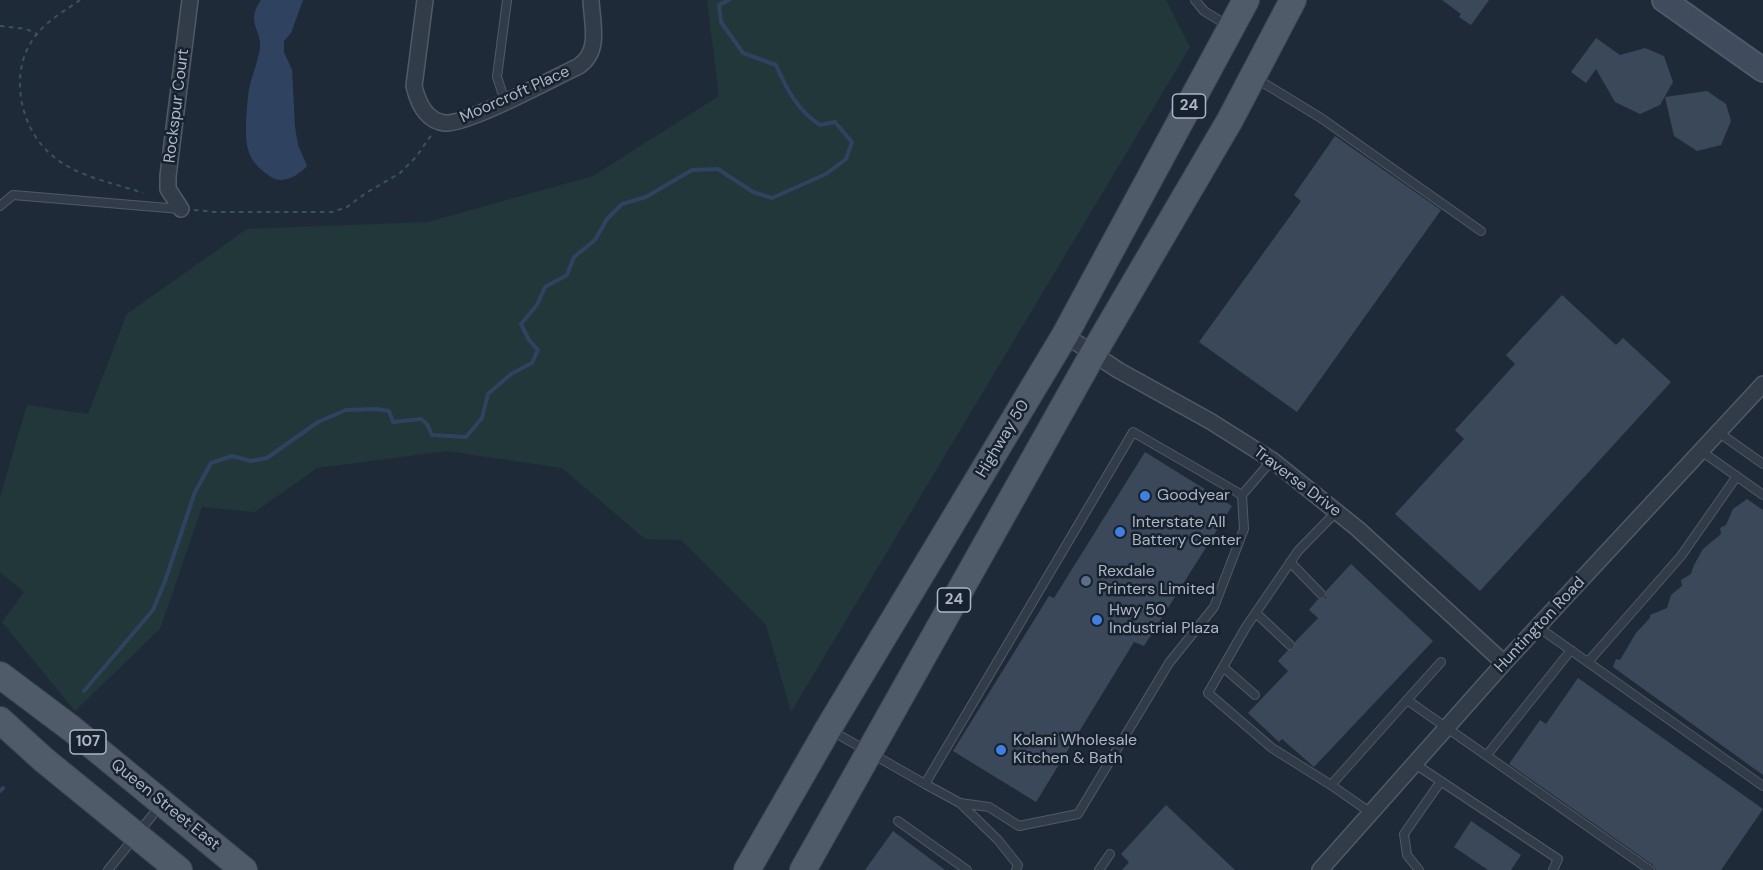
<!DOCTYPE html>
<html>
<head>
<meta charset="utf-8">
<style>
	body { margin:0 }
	canvas { display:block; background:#1f2a39 }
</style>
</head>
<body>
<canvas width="1763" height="870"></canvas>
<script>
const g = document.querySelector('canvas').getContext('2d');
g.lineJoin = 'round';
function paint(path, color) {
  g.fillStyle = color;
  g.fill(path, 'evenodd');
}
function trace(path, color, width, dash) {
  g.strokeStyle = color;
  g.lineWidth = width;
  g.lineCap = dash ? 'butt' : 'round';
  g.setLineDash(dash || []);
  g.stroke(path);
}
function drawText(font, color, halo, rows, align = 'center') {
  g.font = font + ' "DM Sans",sans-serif';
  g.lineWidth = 5;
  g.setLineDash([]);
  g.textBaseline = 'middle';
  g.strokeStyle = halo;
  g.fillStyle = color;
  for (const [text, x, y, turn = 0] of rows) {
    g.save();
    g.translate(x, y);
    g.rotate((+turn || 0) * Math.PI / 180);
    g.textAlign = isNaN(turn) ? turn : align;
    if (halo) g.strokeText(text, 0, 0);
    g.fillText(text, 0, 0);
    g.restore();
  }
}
paint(new Path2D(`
	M 707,0 L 1166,0 L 1190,47 L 791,712 L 766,625 L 681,540 L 645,539 L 562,468 L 447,451 L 317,468 L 255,512 L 202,507 L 160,629 L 75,711 L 2,622 L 24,592 L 0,572 L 0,497 L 27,405 L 88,414 L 127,314 L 247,229 L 428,222 L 593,176 L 719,96 Z`), '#21373a');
paint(new Path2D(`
	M 261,0 L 303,0 L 291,33 L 284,41 L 284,52 L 292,70 L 295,127 L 298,145 L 307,166 C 299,175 283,185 271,177 C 261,170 251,162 248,149 C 244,135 247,104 249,89 C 252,75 258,62 260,48 C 262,29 245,23 261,0 Z`), '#2f4360');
trace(new Path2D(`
	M 84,691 L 153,610 L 165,581 L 195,492 L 211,463 L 232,456 L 251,461 L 267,458 L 318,422 L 346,410 L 377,409 L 389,411 L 393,422 L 421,419 L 427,424 L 432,435 L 466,437 L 482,418 L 488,394 L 511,374 L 532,363 L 538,350 L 529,340 L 521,324 L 537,305 L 545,287 L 567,275 L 574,257 L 595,240 L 607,219 L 622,204 L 646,197 L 692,170 L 718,169 L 753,192 L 772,198 L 826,174 L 846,159 L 852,142 L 835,122 L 820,125 C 798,111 786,88 776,65 L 743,53 L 721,22 L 719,5 L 729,0
	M 0,791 L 3,788`), '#2f4360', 4);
paint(new Path2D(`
	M 1442,0 L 1489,0 L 1471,25 L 1459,17 L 1461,14 Z
	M 1596,38 L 1620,55 L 1645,48 L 1664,56 L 1673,82 L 1660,105 L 1640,114 L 1615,102 L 1596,69 L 1586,83 L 1571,72 Z
	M 1707,91 L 1726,104 L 1731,121 L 1721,145 L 1697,151 L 1674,136 L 1665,97 Z
	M 1335,136 L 1441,210 L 1297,412 L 1199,342 L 1301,201 L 1294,195 Z
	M 1562,295 L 1616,345 L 1623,338 L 1671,382 L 1480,591 L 1395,514 L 1464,439 L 1455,430 L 1515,364 L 1506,355 Z
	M 1145,452 L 1232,506 L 1144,646 L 1134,642 L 1036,802 L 953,751 L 1049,596 L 1054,598 Z
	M 1747,499 L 1763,510 L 1763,775 L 1613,667 L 1616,659 L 1620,660 L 1636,633 L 1650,618 L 1650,615 L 1667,608 L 1671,595 L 1682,586 L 1681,580 L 1691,574 L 1694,565 L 1703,549 L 1721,534 L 1720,528 L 1726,525 L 1733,509 Z
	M 1351,564 L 1433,641 L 1314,767 L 1282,739 L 1279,742 L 1248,713 L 1288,671 L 1278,661 L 1288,650 L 1294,649 L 1295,642 L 1318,618 L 1309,610 L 1318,599 L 1326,598 L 1326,591 Z
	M 1578,678 L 1763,809 L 1721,870 L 1656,870 L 1653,865 L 1509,764 L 1540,720 L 1546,724 Z
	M 1166,805 L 1235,870 L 1122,870 L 1129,862 L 1121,854 Z
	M 1471,821 L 1521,855 L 1511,870 L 1488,870 L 1454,847 Z
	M 893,831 L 945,870 L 865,870 Z`), '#3a4859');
const lane = new Path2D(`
	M 1195,0 L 1204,11 L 1227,25
	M 1257,79 L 1321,118 L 1481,231
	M 505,101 L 497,77 L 507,0
	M 0,206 L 13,195 L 180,209
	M 1718,432 L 1763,464
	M 1701,451 L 1763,495
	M 1290,562 L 1321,594
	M 1256,613 L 1290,645
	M 1538,627 L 1763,786
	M 1441,662 L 1407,700 L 1650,870
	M 1588,662 L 1681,556 L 1737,476
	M 1223,667 L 1255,695
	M 832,731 L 925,784 L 1133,432 L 1242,495 L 1272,460
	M 1487,755 L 1571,650
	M 1415,764 L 1558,859 L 1553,870
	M 925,784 L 960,803 L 998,840 L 1018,865 L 1016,870
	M 1331,785 L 1272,748 L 1208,693 L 1246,627 L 1298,551 L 1337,511
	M 960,803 L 989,807 L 1019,826 L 1078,814 L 1169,663 L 1214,607 L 1244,529 L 1242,495
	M 1371,813 L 1331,785 L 1407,700
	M 898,821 L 967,870
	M 108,870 L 160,806
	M 1099,870 L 1110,854
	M 1419,870 L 1407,855 L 1404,834 L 1441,781`);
const street = new Path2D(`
	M 425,0 L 414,86 C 418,103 426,121 445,123 C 467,125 554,78 579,66 C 601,51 592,24 591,0
	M 181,209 L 168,189 L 168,176 L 190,0
	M 1065,335 L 1118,370 L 1210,421 L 1272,460 L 1358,529 L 1504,663
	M 1320,870 L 1504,663 L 1763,384`);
const secondary = new Path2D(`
	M 1664,0 L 1763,70`);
const primary = new Path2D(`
	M 0,675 L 72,729 L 244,870
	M 0,720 L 44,760 L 179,870
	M 747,870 L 828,729 L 1065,335 L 1246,0
	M 803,870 L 1093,354 L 1230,120 L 1293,0`);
trace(lane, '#505967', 10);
trace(street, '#505967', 18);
trace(secondary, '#505967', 26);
trace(primary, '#3c4553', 28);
trace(new Path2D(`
	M 80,0 C 66,10 48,20 37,34 C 7,69 19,130 54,157 C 78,177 114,183 143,193
	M 0,26 L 26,29 L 37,34
	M 194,210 L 216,212 L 332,212 L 347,207 L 366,193 L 400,173 L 416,157 L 432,134`), '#3b5355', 2, [4.5, 4.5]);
trace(lane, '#323c49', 8);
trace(street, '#323c49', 15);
trace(secondary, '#404b5d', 22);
trace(primary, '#505b6a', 26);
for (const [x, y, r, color] of [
	[1145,496,6,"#3f7fe0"],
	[1120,532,6,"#3f7fe0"],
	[1086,581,6,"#5c6f8a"],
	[1097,620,6,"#3f7fe0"],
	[1001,750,6,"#3f7fe0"]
]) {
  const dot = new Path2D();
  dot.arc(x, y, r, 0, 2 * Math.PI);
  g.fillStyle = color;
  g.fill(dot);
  trace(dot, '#18212e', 2);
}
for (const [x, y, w] of [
	[1189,106,33],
	[954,600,33],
	[88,742,36]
]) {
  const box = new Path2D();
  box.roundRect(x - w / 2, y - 12, w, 24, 4.5);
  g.fillStyle = '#18212e';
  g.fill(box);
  trace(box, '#acb6c6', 1.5);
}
drawText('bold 15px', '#acb6c6', null, [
	["24",1189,106],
	["24",954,600],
	["107",88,742]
]);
drawText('16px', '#acb6c6', '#18212e', [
	["Moorcroft Place",515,95,-24],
	["Rockspur Court",177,106,-83],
	["Highway 50",1003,439,-59],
	["Traverse Drive",1297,482,37],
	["Huntington Road",1540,625,-47],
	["Queen Street East",165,805,39]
]);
drawText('16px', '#acb6c6', '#18212e', [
	["Goodyear",1157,496],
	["Interstate All",1132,523],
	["Battery Center",1132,541],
	["Rexdale",1098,572],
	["Printers Limited",1098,590],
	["Hwy 50",1109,611],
	["Industrial Plaza",1109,629],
	["Kolani Wholesale",1013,741],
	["Kitchen & Bath",1013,759]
], 'left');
</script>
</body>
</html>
